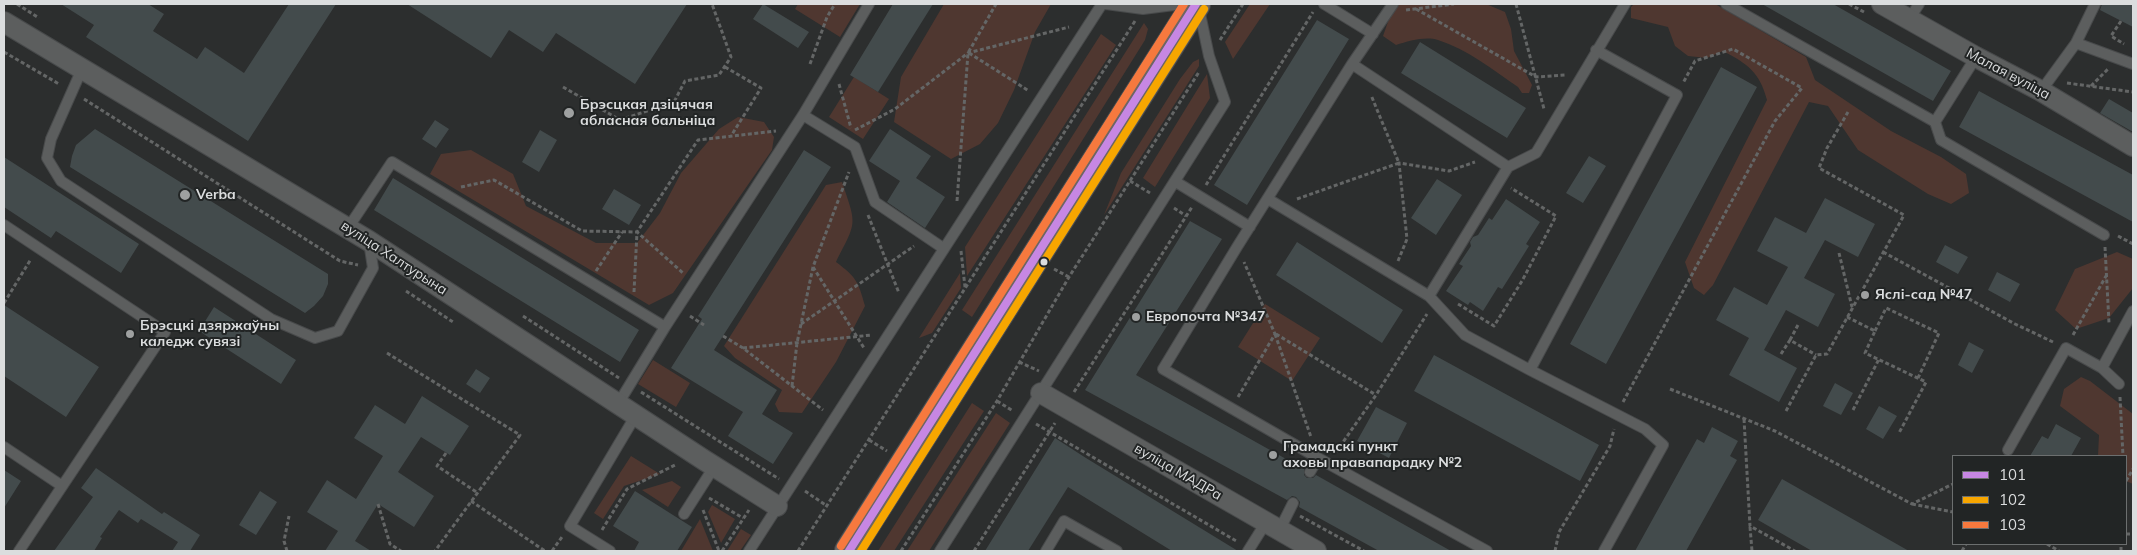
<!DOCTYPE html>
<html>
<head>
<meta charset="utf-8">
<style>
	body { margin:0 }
	#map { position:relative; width:2137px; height:555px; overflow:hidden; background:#2c2e2e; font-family:Mulish,sans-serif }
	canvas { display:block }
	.frame { position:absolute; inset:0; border:5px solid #dbddde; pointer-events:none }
	.legend { position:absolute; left:1952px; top:455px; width:175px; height:90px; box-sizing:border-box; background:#222525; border:1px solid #6c6f6f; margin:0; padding:6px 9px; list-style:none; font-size:15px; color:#dbddde }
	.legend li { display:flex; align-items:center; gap:10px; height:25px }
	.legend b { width:25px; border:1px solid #6c6f6f }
</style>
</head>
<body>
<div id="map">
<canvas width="2137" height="555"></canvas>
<div class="frame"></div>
<ul class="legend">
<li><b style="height:6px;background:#c787e3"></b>101</li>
<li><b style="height:6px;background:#f7a600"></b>102</li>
<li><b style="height:6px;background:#f6793e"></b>103</li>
</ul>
</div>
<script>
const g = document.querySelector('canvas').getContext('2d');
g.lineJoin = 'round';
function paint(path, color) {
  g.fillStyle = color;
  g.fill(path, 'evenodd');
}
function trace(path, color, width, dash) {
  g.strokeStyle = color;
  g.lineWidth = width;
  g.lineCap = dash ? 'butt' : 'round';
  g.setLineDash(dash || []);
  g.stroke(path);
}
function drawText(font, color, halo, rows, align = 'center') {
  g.font = font + ' Mulish,sans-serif';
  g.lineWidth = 4;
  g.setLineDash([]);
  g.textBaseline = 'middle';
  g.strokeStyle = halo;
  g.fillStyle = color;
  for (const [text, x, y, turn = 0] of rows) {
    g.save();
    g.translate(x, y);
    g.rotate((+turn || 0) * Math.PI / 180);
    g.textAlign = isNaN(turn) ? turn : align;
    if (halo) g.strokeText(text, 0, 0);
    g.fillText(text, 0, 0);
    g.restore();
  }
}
paint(new Path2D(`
	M 798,4 L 860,4 L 840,37 L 795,9 Z
	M 944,4 L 1051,4 L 1035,32 L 1014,90 L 998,123 L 980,144 L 951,159 L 894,122 L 901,77 Z
	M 1250,4 L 1270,4 L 1233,59 L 1225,42 Z
	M 1398,4 L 1486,4 L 1505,12 L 1511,29 L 1514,51 L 1532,85 L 1529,93 L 1522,93 L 1518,87 C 1493,70 1467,49 1438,40 C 1425,36 1409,41 1396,45 L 1383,36 L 1389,19 Z
	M 1634,4 L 1715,4 L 1806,57 L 1815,80 L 1891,131 L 1941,157 L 1966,174 L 1969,193 L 1951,204 L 1928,194 L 1858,150 L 1828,106 L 1809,102 L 1713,285 L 1704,295 L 1694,288 L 1685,262 L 1767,100 C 1760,73 1748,64 1723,51 L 1707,58 L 1688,56 L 1675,46 L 1668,27 L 1631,18 L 1631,7 Z
	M 1144,23 L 1148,29 L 1145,40 L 972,317 L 962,310 Z
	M 1101,34 L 1116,45 L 967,276 L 965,247 Z
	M 1199,59 L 1199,66 L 1104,215 L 1121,173 L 1180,79 L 1193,62 Z
	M 1207,74 L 1210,98 L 1155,187 L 1143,178 Z
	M 854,77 L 889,99 L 863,139 L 829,117 Z
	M 738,117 L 764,122 L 774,137 L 772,150 L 673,293 L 649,305 L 430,174 L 441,154 L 471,150 L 513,174 L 526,206 L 596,243 L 637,243 L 660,213 L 681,173 L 719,129 Z
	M 842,182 C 857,226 857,221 836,262 C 857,278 858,281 865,306 L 836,362 L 802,413 L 779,412 L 775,404 L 782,390 L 735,358 L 724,346 L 826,185 Z
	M 2117,252 L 2133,259 L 2133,288 L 2109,318 L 2076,329 L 2055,310 L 2075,269 Z
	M 960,273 L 961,288 L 932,333 L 919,338 Z
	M 1265,304 L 1320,338 L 1292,381 L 1238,347 Z
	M 653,360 L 690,383 L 676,407 L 638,384 Z
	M 2081,377 L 2090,381 L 2133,414 L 2133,484 L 2126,481 L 2126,456 L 2098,456 L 2099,435 L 2060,406 L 2064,389 Z
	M 972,403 L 984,411 L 894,551 L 878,551 Z
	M 996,413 L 1010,423 L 929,551 L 907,551 Z
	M 631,456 L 660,474 L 624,486 L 603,519 L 594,513 Z
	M 672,481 L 681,487 L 668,507 L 642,490 Z
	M 712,505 L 735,519 L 721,543 L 708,512 Z
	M 700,519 L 713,551 L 681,551 Z
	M 741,529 L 751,535 L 740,551 L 727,551 Z`), '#4f3730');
paint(new Path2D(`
	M 61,4 L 148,4 L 164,14 L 153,31 L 197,59 L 205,47 L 244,73 L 289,4 L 336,4 L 248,141 L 86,37 L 94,25 Z
	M 407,4 L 687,4 L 635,84 L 556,33 L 543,52 L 509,30 L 491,58 Z
	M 763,4 L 809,32 L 798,48 L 753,19 Z
	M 893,4 L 933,4 L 878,92 L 850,75 Z
	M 1762,4 L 1833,4 L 1951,71 L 1933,101 Z
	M 2102,4 L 2133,4 L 2133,27 L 2100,10 Z
	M 1317,20 L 1349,39 L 1247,205 L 1214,185 Z
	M 1420,42 L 1526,108 L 1507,138 L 1401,73 Z
	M 1721,67 L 1757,87 L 1606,364 L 1570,344 Z
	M 1979,91 L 2133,175 L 2133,222 L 1959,127 Z
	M 2109,99 L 2133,113 L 2133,132 L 2100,113 Z
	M 435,120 L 449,129 L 436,148 L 422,139 Z
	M 95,129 L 328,274 L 328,284 L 323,296 L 314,306 L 305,313 L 70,167 L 72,156 L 76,145 Z
	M 890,129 L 931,156 L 916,178 L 945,197 L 925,228 L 887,202 L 900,181 L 869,161 Z
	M 540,130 L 557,140 L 539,172 L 522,162 Z
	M 804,150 L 831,167 L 714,350 L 777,390 L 762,414 L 793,433 L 773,464 L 728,436 L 743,412 L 671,368 L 702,319 L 698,316 Z
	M 1589,156 L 1606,166 L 1583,203 L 1566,193 Z
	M 4,157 L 139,244 L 121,273 L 56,231 L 51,238 L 4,207 Z
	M 393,178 L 639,330 L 620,362 L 374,210 Z
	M 1437,179 L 1462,195 L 1436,235 L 1411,218 Z
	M 614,189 L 641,205 L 629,225 L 602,209 Z
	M 1825,198 L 1875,224 L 1858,257 L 1825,240 L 1804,278 L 1835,294 L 1818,327 L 1786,310 L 1764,350 L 1797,368 L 1779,402 L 1729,375 L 1749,338 L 1716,320 L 1734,287 L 1767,305 L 1788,267 L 1757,251 L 1775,217 L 1806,233 Z
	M 1506,199 L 1540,222 L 1526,244 L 1529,246 L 1509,278 L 1502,289 L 1498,287 L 1483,311 L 1470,302 L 1468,305 L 1446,291 L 1463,266 L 1459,264 L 1471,246 L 1470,242 L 1473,237 L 1478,235 L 1489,218 L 1492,220 Z
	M 1190,221 L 1222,239 L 1136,375 L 1304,469 L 1304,475 L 1307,478 L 1313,478 L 1316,475 L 1451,551 L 1379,551 L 1299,507 L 1300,502 L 1296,497 L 1292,496 L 1287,500 L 1085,390 Z
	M 1297,242 L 1403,310 L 1382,343 L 1276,275 Z
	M 1945,245 L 1968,257 L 1958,274 L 1936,262 Z
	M 1997,272 L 2020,284 L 2010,302 L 1988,290 Z
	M 4,305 L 99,367 L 66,417 L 4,376 Z
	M 214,307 L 296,360 L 281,384 L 199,331 Z
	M 1969,342 L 1984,350 L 1972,373 L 1958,365 Z
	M 1434,355 L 1599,445 L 1580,481 L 1414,391 Z
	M 476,369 L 490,378 L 480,393 L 466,384 Z
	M 1835,383 L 1853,393 L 1841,415 L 1823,406 Z
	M 422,396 L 469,426 L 450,455 L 421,437 L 398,472 L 434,496 L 414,527 L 378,504 L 355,541 L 371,551 L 325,551 L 338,531 L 307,512 L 327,480 L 356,499 L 383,456 L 354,438 L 375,405 L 405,424 Z
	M 1879,406 L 1897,416 L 1883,439 L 1866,429 Z
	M 1376,407 L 1407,423 L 1389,458 L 1357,441 Z
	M 2056,424 L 2081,438 L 2071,456 L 2030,456 L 2042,436 L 2048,439 Z
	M 1712,427 L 1738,441 L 1730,456 L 1737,460 L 1686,551 L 1635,551 L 1697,439 L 1704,443 Z
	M 1055,438 L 1086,458 L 1238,551 L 1172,551 L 1068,487 L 1028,551 L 985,551 Z
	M 96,468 L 162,514 L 164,512 L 200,535 L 190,551 L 172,551 L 178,542 L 141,519 L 138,523 L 119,510 L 100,537 L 102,538 L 94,551 L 54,551 L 93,497 L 81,488 Z
	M 4,470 L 21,481 L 4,508 Z
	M 1782,479 L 1909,551 L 1812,551 L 1758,520 Z
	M 260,491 L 277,502 L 256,535 L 239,525 Z
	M 635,491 L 692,527 L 677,551 L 634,551 L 639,542 L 613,526 Z`), '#434b4c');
const lane = new Path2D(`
	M 1106,4 L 1143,9 L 1182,4
	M 1324,4 L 1373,34
	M 1726,4 L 1935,122 L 1976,57
	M 1910,18 L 1919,4
	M 2076,43 L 2133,64
	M 1352,64 L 1508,167
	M 82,69 L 51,139 L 47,158 L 61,181 L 271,319 L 315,338 L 338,331 L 373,268 L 369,242
	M 2041,91 L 2076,43 L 2095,4
	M 803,115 L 855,147 L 875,202 L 943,248
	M 1935,122 L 1941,140 L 2104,235
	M 1176,182 L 1250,227
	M 1268,199 L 1429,296 L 1465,335 L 1530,370 L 1645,429 L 1663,445 L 1604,551
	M 4,225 L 165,332 L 19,551
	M 348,228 L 392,162 L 665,327
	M 1429,296 L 1508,167 L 1536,153 L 1625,4
	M 1530,370 L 1677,95 L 1596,50
	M 2119,384 L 2102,368 L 2133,311
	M 618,404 L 665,327 L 803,115 L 869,4
	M 4,447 L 62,486
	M 2008,450 L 2066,348 L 2102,368
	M 1318,458 L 1487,551
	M 1310,472 L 1318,458 L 1163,369 L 1237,247 L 1352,64 L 1393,4
	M 684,514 L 714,467
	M 1279,531 L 1293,503
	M 610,551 L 570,526 L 636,415
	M 749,551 L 1102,4
	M 940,551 L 1225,102 L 1209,56 L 1199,9
	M 1046,551 L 1064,521 L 1117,551
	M 1248,551 L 1265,524`);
const street = new Path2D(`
	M 1882,4 L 1976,57 L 2041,91 L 2133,146
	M 4,22 L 369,241 L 704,460 L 777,506
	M 1041,393 L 1316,551`);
const primary = new Path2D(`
	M 849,551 L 1196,4`);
trace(lane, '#484a4b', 12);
trace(street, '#484a4b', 22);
trace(primary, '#484a4b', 30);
trace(new Path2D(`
	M 17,4 L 39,18
	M 1516,4 L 1544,109
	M 1849,4 L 1864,12
	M 1416,9 L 1536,77 L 1565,75
	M 1406,10 L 1454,4
	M 2121,21 L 2111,36 L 2124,44
	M 1220,40 L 1243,4
	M 4,52 L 59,84
	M 969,53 L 1029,91
	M 810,64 L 827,17 L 835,4
	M 725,67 L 761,88 L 731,136
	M 2067,83 L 2133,92
	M 839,84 L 851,128
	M 2091,86 L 2108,69
	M 563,87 L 620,120 L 674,102 L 685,81 L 719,75 L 731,57 L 712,4
	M 84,99 L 340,261 L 358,265
	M 855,130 L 895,109 L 968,53 L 1069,27
	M 1130,181 L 1150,193
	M 1206,185 L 1313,12
	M 461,187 L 494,180 L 582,231 L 637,232 L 698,140 L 776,131
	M 1297,199 L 1399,163 L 1371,95
	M 957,201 L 968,53 L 996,4
	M 1174,208 L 1186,216
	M 868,215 L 899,293
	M 2118,236 L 2133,244
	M 2105,247 L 2109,323
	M 961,251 L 965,287
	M 1883,252 L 2015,324 L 2053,342
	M 1839,253 L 1852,307
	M 1398,261 L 1407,239 L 1399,163 L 1449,171 L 1475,162
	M 813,267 L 864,348
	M 1054,269 L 1069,277
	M 596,271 L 622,232
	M 406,291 L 453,322
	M 634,292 L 637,232 L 683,273
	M 4,303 L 31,259
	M 1458,304 L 1494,326 L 1522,281 L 1556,216 L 1511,188
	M 523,316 L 619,378
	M 690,316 L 704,325
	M 1847,317 L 1875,331 L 1865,353 L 1926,382 L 1899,433
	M 801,324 L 914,246
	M 1875,331 L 1886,308 L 1939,333 L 1918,378
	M 1275,334 L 1311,437
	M 1276,334 L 1376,395
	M 2073,335 L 2106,276
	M 723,336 L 743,348 L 823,410
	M 1790,340 L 1799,323
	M 743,348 L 872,335
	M 387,353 L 520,435 L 435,551
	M 1781,354 L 1790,340 L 1816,355
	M 1019,362 L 1039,371
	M 792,386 L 797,343 L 813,267 L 849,172
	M 1670,389 L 1775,431 L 1912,504 L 1953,484
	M 641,392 L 779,479
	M 1074,392 L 1192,207
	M 1238,397 L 1275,334 L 1244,262
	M 2120,397 L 2123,456
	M 997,401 L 1013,411
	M 1623,402 L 1775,121 L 1802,88 L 1733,49 L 1695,61 L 1683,83
	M 1853,410 L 1879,359
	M 1786,411 L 1816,355 L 1827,354 L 1904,215 L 1819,168 L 1827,148 L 1848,112
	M 1744,419 L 1750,526 L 1795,551
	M 1036,424 L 1238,542
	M 869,440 L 887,451
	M 1336,452 L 1376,395 L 1427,314
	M 446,453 L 437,466 L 478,493
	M 2126,481 L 2133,469
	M 805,491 L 827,506
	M 709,498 L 743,518
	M 471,501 L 545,551
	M 378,504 L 390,544 L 401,551
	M 1912,504 L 1953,512
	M 703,510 L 719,551
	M 1300,516 L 1364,551
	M 1750,527 L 1752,551
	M 602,530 L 627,489 L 677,464
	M 2126,534 L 2133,534
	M 2047,544 L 2059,551
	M 287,551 L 284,541 L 289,516
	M 552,551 L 562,537
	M 722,551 L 749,510
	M 798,551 L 1135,21
	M 901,551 L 997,401 L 1069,277 L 1199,72
	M 974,551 L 1055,423
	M 1555,551 L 1559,532 L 1610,446 L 1614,429
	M 1962,551 L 1966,544
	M 2121,551 L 2121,544`), '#646666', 3, [4, 2.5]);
trace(lane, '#5c5e5e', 10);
trace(street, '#5c5e5e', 20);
trace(primary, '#6d6664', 28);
trace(new Path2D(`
	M 849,551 L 1196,4`), '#c787e3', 8);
trace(new Path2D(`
	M 861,551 L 1204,9`), '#f7a600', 8);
trace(new Path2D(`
	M 841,546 L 1184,4`), '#f6793e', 8);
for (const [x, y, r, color] of [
	[569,113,6,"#9ea0a0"],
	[185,195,6,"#9ea0a0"],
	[1044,262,4.5,"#dbddde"],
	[1865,295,5,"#9ea0a0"],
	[1136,317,5,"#9ea0a0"],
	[130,334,5,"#9ea0a0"],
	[1273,455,5,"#9ea0a0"]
]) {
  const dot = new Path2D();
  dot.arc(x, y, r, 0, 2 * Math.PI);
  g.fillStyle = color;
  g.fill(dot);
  trace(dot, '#222525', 2);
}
drawText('14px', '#dbddde', '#222525', [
	["Малая вуліца",2008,74,28],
	["вуліца Халтурына",394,258,33],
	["вуліца МАДРа",1178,472,30]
]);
drawText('bold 14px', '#dbddde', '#222525', [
	["Брэсцкая дзіцячая",580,105],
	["абласная бальніца",580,121],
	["Verba",196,195],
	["Яслі-сад №47",1875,295],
	["Европочта №347",1146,317],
	["Брэсцкі дзяржаўны",140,326],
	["каледж сувязі",140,342],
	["Грамадскі пункт",1283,447],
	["аховы правапарадку №2",1283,463]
], 'left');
</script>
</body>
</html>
